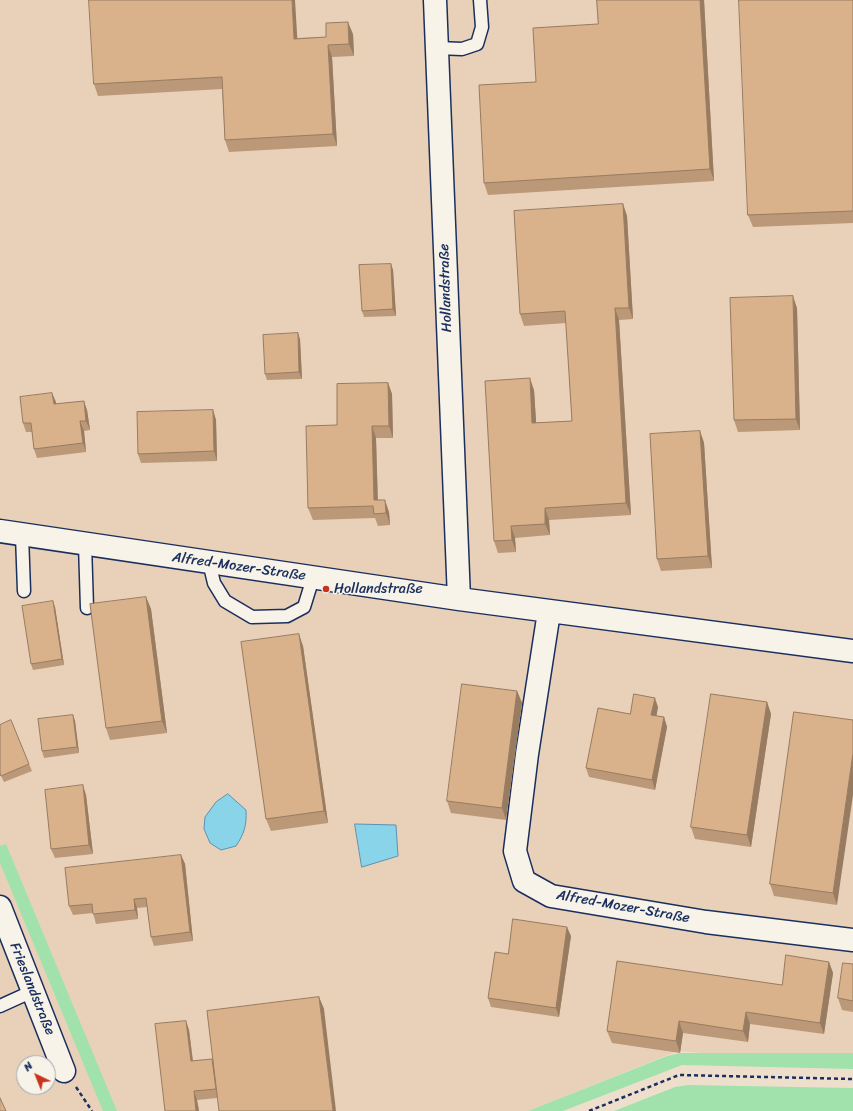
<!DOCTYPE html>
<html>
<head>
<meta charset="utf-8">
<style>
	body { margin:0 }
	#map { position:relative; width:853px; height:1111px; overflow:hidden; background:#eedfcc; font-family:Sriracha,sans-serif }
	canvas { display:block }
	.north { position:absolute; left:16px; top:1055px; width:40px; height:40px; box-sizing:border-box; background:#f7f3e8; border:1px solid #9fa5b1; border-radius:50%; rotate:317deg; font-size:11px; font-weight:700; line-height:16px; text-align:center; color:#1b2f5e }
	.north::after { content:''; display:block; margin:auto; width:14px; height:18px; background:#c8321e; clip-path:polygon(50% 0,100% 100%,50% 72%,0 100%) }
</style>
</head>
<body>
<div id="map">
<canvas width="853" height="1111"></canvas>
<div class="north">N</div>
</div>
<script>
const g = document.querySelector('canvas').getContext('2d');
g.lineJoin = 'round';
function paint(path, color) {
  g.fillStyle = color;
  g.fill(path, 'evenodd');
}
function trace(path, color, width, dash) {
  g.strokeStyle = color;
  g.lineWidth = width;
  g.lineCap = dash ? 'butt' : 'round';
  g.setLineDash(dash || []);
  g.stroke(path);
}
function drawText(font, color, halo, rows, align = 'center') {
  g.font = font + ' Sriracha,sans-serif';
  g.lineWidth = 3;
  g.setLineDash([]);
  g.textBaseline = 'middle';
  g.strokeStyle = halo;
  g.fillStyle = color;
  for (const [text, x, y, turn = 0] of rows) {
    g.save();
    g.translate(x, y);
    g.rotate((+turn || 0) * Math.PI / 180);
    g.textAlign = isNaN(turn) ? turn : align;
    if (halo) g.strokeText(text, 0, 0);
    g.fillText(text, 0, 0);
    g.restore();
  }
}
paint(new Path2D(`
	M 0,0 L 853,0 L 853,1065 L 678,1051 L 528,1111 L 0,1111 ZM 24,1063 L 48,1063 L 48,1087 L 24,1087 Z`), '#e8d1b8');
paint(new Path2D(`
	M 6,844 L 117,1111 L 103,1111 L 0,863 L 0,846 Z
	M 680,1053 L 853,1053 L 853,1069 L 682,1065 L 563,1111 L 528,1111 L 667,1056 Z
	M 688,1085 L 853,1088 L 853,1111 L 614,1111 L 675,1087 Z`), '#a1e2ac');
const water = new Path2D(`
	M 228,794 L 246,810 C 247,825 244,834 236,846 L 221,850 L 210,843 L 204,829 L 205,817 L 216,802 Z
	M 355,824 L 396,825 L 398,856 L 362,867 Z`);
paint(water, '#89d4e9');
trace(water, '#5d92b1', 1);
const service = new Path2D(`
	M 437,48 L 462,49 L 477,44 L 482,27 L 480,0
	M 22,535 L 24,591
	M 85,544 L 87,608
	M 209,562 L 214,583 L 225,601 L 252,617 L 287,616 L 304,607 L 313,578
	M 0,1006 L 33,991`);
const minor = new Path2D(`
	M 435,0 L 459,599
	M 0,531 L 459,599 L 853,651
	M 549,612 L 527,754 L 515,851 L 524,881 L 551,896 L 706,922 L 853,940
	M 0,907 L 64,1071`);
trace(service, '#1b2f5e', 15);
trace(minor, '#1b2f5e', 25);
trace(new Path2D(`
	M 76,1087 L 92,1111
	M 589,1111 L 679,1075 L 853,1079`), '#1b2f5e', 2.5, [4, 3]);
trace(service, '#f7f3e8', 12);
trace(minor, '#f7f3e8', 22);
paint(new Path2D(`
	M 597,0 L 704,0 L 714,181 L 488,195 L 484,183 L 536,82 L 598,24 Z
	M 853,0 L 853,223 L 753,227 L 748,215 Z
	M 353,34 L 354,56 L 332,57 L 337,146 L 229,152 L 225,140 L 222,89 L 98,96 L 94,84 L 297,38 L 326,37 Z
	M 623,204 L 627,216 L 633,319 L 619,320 L 631,515 L 549,520 L 550,535 L 515,538 L 516,552 L 498,553 L 494,541 L 534,390 L 536,423 L 572,421 L 566,323 L 524,326 L 520,314 Z
	M 391,264 L 393,270 L 396,316 L 364,317 L 362,311 Z
	M 797,308 L 800,430 L 738,432 L 734,420 Z
	M 300,339 L 302,379 L 267,380 L 265,374 Z
	M 388,383 L 392,394 L 393,438 L 376,438 L 378,500 L 389,512 L 390,525 L 378,526 L 375,518 L 313,520 L 308,508 L 337,425 Z
	M 52,393 L 56,404 L 87,410 L 90,430 L 84,431 L 86,452 L 37,458 L 34,449 L 32,432 L 26,432 L 23,423 Z
	M 213,410 L 216,420 L 217,461 L 141,463 L 138,454 Z
	M 700,431 L 704,443 L 712,568 L 661,571 L 657,559 Z
	M 146,597 L 151,609 L 167,733 L 110,740 L 106,728 Z
	M 55,607 L 64,665 L 33,670 L 31,664 Z
	M 303,646 L 328,823 L 271,831 L 266,819 Z
	M 517,691 L 522,703 L 506,820 L 451,813 L 447,801 Z
	M 767,702 L 771,714 L 751,847 L 695,839 L 691,827 Z
	M 658,707 L 656,716 L 664,717 L 667,727 L 655,790 L 589,777 L 586,768 L 630,714 Z
	M 794,712 L 837,905 L 774,896 L 770,884 Z
	M 73,715 L 75,721 L 79,753 L 44,758 L 42,751 Z
	M 0,725 L 29,764 L 32,771 L 4,782 L 0,774 Z
	M 86,795 L 93,854 L 55,858 L 51,849 Z
	M 181,855 L 185,864 L 193,941 L 154,946 L 151,937 L 147,907 L 137,908 L 138,919 L 96,924 L 93,913 L 73,915 L 69,906 Z
	M 571,936 L 559,1017 L 491,1007 L 488,998 L 508,954 Z
	M 829,962 L 833,973 L 824,1034 L 750,1024 L 748,1042 L 683,1033 L 680,1053 L 612,1043 L 607,1031 L 782,985 Z
	M 853,964 L 853,1012 L 842,1010 L 838,998 Z
	M 319,997 L 324,1009 L 217,1098 L 197,1100 L 199,1111 L 165,1111 L 186,1021 L 189,1030 L 193,1061 L 212,1059 Z`), '#bb9877');
paint(new Path2D(`
	M 292,0 L 295,0 L 298,50 L 294,39 Z
	M 700,0 L 704,0 L 714,181 L 710,169 Z
	M 348,22 L 353,34 L 354,56 L 349,44 Z
	M 328,45 L 332,57 L 337,146 L 333,134 Z
	M 623,204 L 627,216 L 633,319 L 629,308 Z
	M 391,264 L 393,270 L 396,316 L 393,309 Z
	M 793,296 L 797,308 L 800,430 L 796,419 Z
	M 615,308 L 619,320 L 631,515 L 626,503 Z
	M 298,333 L 300,339 L 302,379 L 299,372 Z
	M 530,378 L 534,390 L 537,435 L 532,423 Z
	M 388,383 L 392,394 L 393,438 L 389,426 Z
	M 52,393 L 56,402 L 57,413 L 54,404 Z
	M 84,401 L 87,410 L 90,430 L 86,421 Z
	M 213,410 L 216,420 L 217,461 L 214,451 Z
	M 80,421 L 84,431 L 86,452 L 83,443 Z
	M 372,426 L 376,438 L 378,512 L 374,500 Z
	M 700,431 L 704,443 L 712,568 L 708,556 Z
	M 385,500 L 389,512 L 390,525 L 386,513 Z
	M 545,508 L 549,520 L 550,535 L 545,524 Z
	M 511,526 L 515,538 L 516,552 L 512,540 Z
	M 146,597 L 151,609 L 167,733 L 162,721 Z
	M 53,601 L 55,607 L 64,665 L 62,659 Z
	M 299,634 L 303,646 L 328,823 L 324,811 Z
	M 517,691 L 522,703 L 506,820 L 502,808 Z
	M 655,698 L 658,707 L 655,724 L 651,715 Z
	M 767,702 L 771,714 L 751,847 L 747,835 Z
	M 73,715 L 75,721 L 79,753 L 77,747 Z
	M 664,717 L 667,727 L 655,790 L 652,780 Z
	M 853,753 L 853,795 L 837,905 L 833,893 Z
	M 83,785 L 86,795 L 93,854 L 89,845 Z
	M 181,855 L 185,864 L 193,941 L 190,932 Z
	M 134,899 L 137,908 L 138,919 L 135,910 Z
	M 567,927 L 571,936 L 559,1017 L 556,1008 Z
	M 829,962 L 833,973 L 824,1034 L 820,1023 Z
	M 319,997 L 324,1009 L 336,1111 L 333,1111 Z
	M 746,1012 L 750,1024 L 748,1042 L 743,1031 Z
	M 186,1021 L 189,1030 L 194,1071 L 191,1061 Z
	M 679,1021 L 683,1033 L 680,1053 L 676,1041 Z
	M 194,1091 L 197,1100 L 199,1111 L 196,1111 Z`), '#987c61');
const building = new Path2D(`
	M 89,0 L 292,0 L 294,39 L 326,37 L 326,23 L 348,22 L 349,44 L 328,45 L 333,134 L 225,140 L 222,77 L 94,84 Z
	M 597,0 L 700,0 L 710,169 L 484,183 L 479,85 L 536,82 L 533,28 L 598,24 Z
	M 739,0 L 853,0 L 853,211 L 748,215 Z
	M 623,204 L 629,308 L 615,308 L 626,503 L 545,508 L 545,524 L 511,526 L 512,540 L 494,541 L 485,381 L 530,378 L 532,423 L 572,421 L 565,311 L 520,314 L 514,211 Z
	M 391,264 L 393,309 L 362,311 L 359,265 Z
	M 793,296 L 796,419 L 734,420 L 730,298 Z
	M 298,333 L 299,372 L 265,374 L 263,335 Z
	M 388,383 L 389,426 L 372,426 L 374,500 L 385,500 L 386,513 L 374,514 L 373,506 L 308,508 L 306,426 L 337,425 L 337,384 Z
	M 52,393 L 54,404 L 84,401 L 86,421 L 80,421 L 83,443 L 34,449 L 31,423 L 23,423 L 20,397 Z
	M 213,410 L 214,451 L 138,454 L 137,412 Z
	M 700,431 L 708,556 L 657,559 L 650,434 Z
	M 146,597 L 162,721 L 106,728 L 90,604 Z
	M 53,601 L 62,659 L 31,664 L 22,606 Z
	M 299,634 L 324,811 L 266,819 L 241,642 Z
	M 462,684 L 517,691 L 502,808 L 447,801 Z
	M 634,694 L 655,698 L 651,715 L 664,717 L 652,780 L 586,768 L 598,708 L 630,714 Z
	M 711,694 L 767,702 L 747,835 L 691,827 Z
	M 794,712 L 853,720 L 853,753 L 833,893 L 770,884 Z
	M 73,715 L 77,747 L 42,751 L 38,719 Z
	M 11,720 L 29,764 L 1,776 L 0,773 L 0,725 Z
	M 83,785 L 89,845 L 51,849 L 45,790 Z
	M 181,855 L 190,932 L 151,937 L 146,898 L 134,899 L 135,910 L 93,914 L 92,904 L 69,906 L 65,868 Z
	M 513,919 L 567,927 L 556,1008 L 488,998 L 495,952 L 508,954 Z
	M 786,955 L 829,962 L 820,1023 L 746,1012 L 743,1031 L 679,1021 L 676,1041 L 607,1031 L 617,961 L 782,985 Z
	M 843,963 L 853,964 L 853,1001 L 838,998 Z
	M 319,997 L 333,1111 L 219,1111 L 207,1011 Z
	M 186,1021 L 191,1061 L 212,1059 L 216,1089 L 194,1091 L 196,1111 L 165,1111 L 155,1024 Z
	M 0,1098 L 6,1111 L 0,1111 Z`);
paint(building, '#d9b18a');
trace(building, '#987c61', 1);
for (const [x, y, r, color] of [
	[326,589,4,"#c8321e"]
]) {
  const dot = new Path2D();
  dot.arc(x, y, r, 0, 2 * Math.PI);
  g.fillStyle = color;
  g.fill(dot);
  trace(dot, '#f7f3e8', 1.5);
}
drawText('14px', '#1b2f5e', '#f7f3e8', [
	["Hollandstraße",446,288,-92],
	["Alfred-Mozer-Straße",239,567,8],
	["Alfred-Mozer-Straße",623,907,10],
	["Frieslandstraße",32,989,68]
]);
drawText('14px', '#1b2f5e', '#f7f3e8', [
	["Hollandstraße",334,589]
], 'left');
</script>
</body>
</html>
